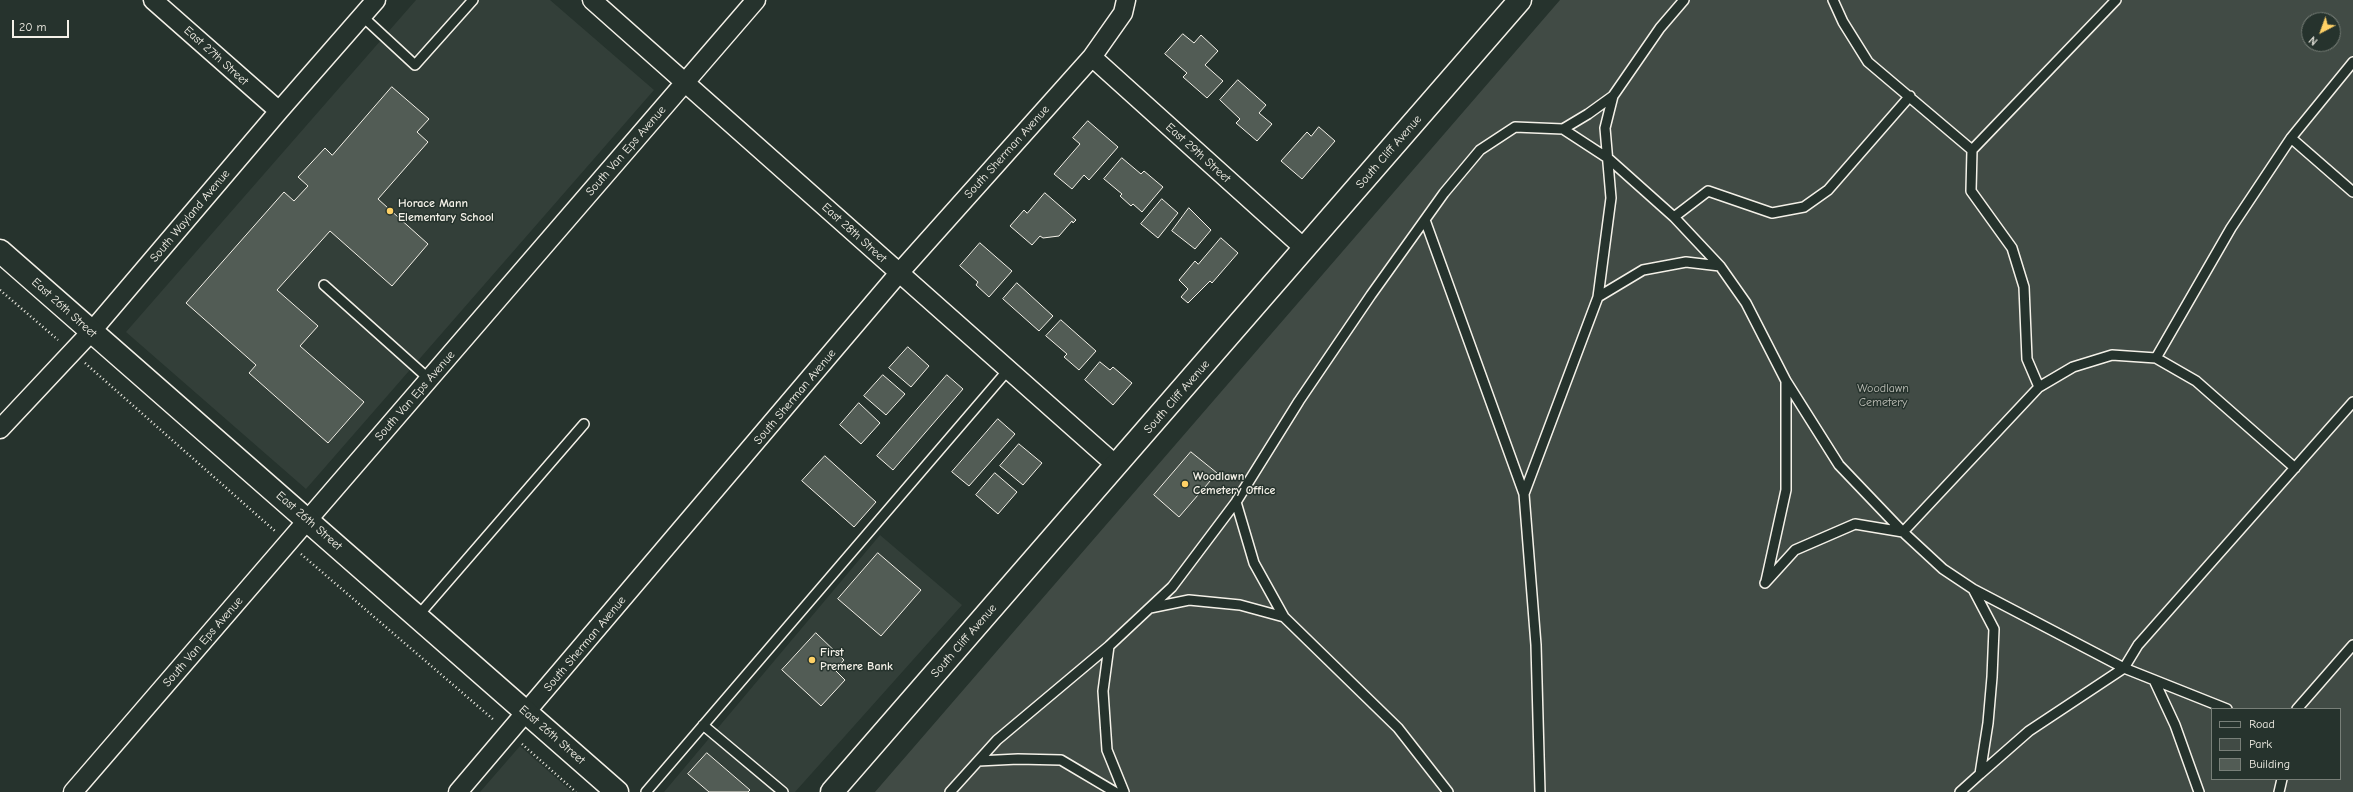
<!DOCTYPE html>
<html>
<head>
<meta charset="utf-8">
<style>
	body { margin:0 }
	#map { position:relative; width:2353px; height:792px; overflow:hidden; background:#26332d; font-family:"Comic Neue",sans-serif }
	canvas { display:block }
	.legend { position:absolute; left:2211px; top:708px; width:130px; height:72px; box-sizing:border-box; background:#26332d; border:1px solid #787f78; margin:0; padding:5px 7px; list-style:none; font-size:12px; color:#f4f1e8 }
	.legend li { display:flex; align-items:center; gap:8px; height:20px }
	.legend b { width:20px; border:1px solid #787f78 }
	.north { position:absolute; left:2301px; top:12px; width:40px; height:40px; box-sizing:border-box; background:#26332d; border:1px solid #787f78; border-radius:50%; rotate:221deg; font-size:11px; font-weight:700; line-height:16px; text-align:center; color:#f4f1e8 }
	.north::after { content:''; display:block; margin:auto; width:14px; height:18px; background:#ffd166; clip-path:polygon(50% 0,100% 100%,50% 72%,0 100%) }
	.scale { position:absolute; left:12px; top:20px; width:57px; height:18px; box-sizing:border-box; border:2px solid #f4f1e8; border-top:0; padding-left:5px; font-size:12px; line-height:14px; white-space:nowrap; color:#f4f1e8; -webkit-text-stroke:3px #26332d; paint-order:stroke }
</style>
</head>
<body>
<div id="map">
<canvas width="2353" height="792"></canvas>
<ul class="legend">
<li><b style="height:5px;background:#26332d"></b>Road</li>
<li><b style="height:11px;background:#414b45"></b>Park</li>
<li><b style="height:11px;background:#525c55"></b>Building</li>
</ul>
<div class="north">N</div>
<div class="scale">20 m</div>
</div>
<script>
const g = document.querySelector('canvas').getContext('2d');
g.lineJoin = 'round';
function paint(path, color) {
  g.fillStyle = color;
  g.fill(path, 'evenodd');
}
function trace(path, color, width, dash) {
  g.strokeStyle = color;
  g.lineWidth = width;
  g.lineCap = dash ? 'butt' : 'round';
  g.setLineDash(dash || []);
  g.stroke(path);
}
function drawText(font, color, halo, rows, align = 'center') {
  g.font = font + ' "Comic Neue",sans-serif';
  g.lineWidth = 3;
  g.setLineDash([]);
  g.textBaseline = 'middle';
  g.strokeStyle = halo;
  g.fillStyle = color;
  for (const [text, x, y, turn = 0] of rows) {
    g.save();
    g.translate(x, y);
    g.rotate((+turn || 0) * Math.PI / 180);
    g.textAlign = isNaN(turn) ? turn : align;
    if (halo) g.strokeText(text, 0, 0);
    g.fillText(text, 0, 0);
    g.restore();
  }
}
paint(new Path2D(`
	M 416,0 L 550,0 L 654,90 L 306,489 L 126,332 Z
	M 880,535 L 962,605 L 795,792 L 664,792 Z
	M 520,746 L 572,792 L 480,792 Z`), '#333f39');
paint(new Path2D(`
	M 1560,0 L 2353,0 L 2353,792 L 875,792 ZM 2309,20 L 2333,20 L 2333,44 L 2309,44 ZM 2212,709 L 2340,709 L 2340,779 L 2212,779 Z`), '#414b45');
const building = new Path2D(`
	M 1183,34 L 1194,43 L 1201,35 L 1218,51 L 1205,65 L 1223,81 L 1207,98 L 1183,77 L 1187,73 L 1165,54 Z
	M 1238,80 L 1266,105 L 1259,113 L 1272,124 L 1257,141 L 1236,123 L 1240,119 L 1220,100 Z
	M 392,87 L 429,119 L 417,132 L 428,142 L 378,199 L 428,244 L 392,286 L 330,231 L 277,290 L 318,326 L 300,346 L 364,402 L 328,443 L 249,373 L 256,365 L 186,303 L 284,192 L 294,201 L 308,186 L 298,177 L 325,148 L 332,155 Z
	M 1088,121 L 1118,147 L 1089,180 L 1084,175 L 1072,189 L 1054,174 L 1080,144 L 1073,138 Z
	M 1319,127 L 1335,141 L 1302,179 L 1281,161 L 1307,132 L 1311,136 Z
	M 1122,158 L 1141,174 L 1144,171 L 1163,187 L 1142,212 L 1133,204 L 1131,206 L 1120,196 L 1122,194 L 1104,179 Z
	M 1045,193 L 1076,220 L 1073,223 L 1072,221 L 1059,236 L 1043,238 L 1040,236 L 1032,245 L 1010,226 L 1024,210 L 1027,213 Z
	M 1162,199 L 1178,213 L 1158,238 L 1141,224 Z
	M 1189,208 L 1211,230 L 1195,249 L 1172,231 Z
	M 1221,238 L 1238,253 L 1212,283 L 1210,281 L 1188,303 L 1181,297 L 1188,289 L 1179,280 L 1195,261 L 1198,264 Z
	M 980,243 L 1012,271 L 989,297 L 976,285 L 978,282 L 960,266 Z
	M 1017,283 L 1053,316 L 1039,331 L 1003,299 Z
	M 1061,320 L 1096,351 L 1079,370 L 1064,357 L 1067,354 L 1046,336 Z
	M 908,347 L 929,366 L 911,387 L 889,368 Z
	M 1100,362 L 1110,370 L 1113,367 L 1132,383 L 1113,405 L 1085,380 Z
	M 883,375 L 905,394 L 886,415 L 864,396 Z
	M 947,375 L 963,389 L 893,470 L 877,456 Z
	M 859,403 L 880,423 L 861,444 L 840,425 Z
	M 998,419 L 1015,434 L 969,486 L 952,472 Z
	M 1019,444 L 1042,463 L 1023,485 L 1000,466 Z
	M 1191,452 L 1217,473 L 1179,517 L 1154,495 Z
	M 825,456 L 876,502 L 854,527 L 802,481 Z
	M 995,473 L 1017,492 L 998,514 L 976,495 Z
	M 878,553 L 921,590 L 881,636 L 838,599 Z
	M 816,633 L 844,660 L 835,670 L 845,680 L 821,706 L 782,670 Z
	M 707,753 L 750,790 L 748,792 L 709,792 L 688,774 Z`);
paint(building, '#525c55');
trace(building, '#f4f1e8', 1);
const service = new Path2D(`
	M 1833,0 L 1843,22 L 1868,62 L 1972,150 L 1971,191 L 2012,248 L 2024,287 L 2027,359 L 2039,387
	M 362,16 L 415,65 L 473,0
	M 1563,129 L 1609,159 L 1674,217 L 1720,266 L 1746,303 L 1786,381 L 1839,465 L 1903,532 L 1943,569 L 1973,589 L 2124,668 L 2227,709
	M 2291,138 L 2353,192
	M 1972,150 L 2116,0
	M 1674,217 L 1708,191 L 1772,213 L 1804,207 L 1828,190 L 1910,96
	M 1425,220 L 1524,494 L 1536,645 L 1540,792
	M 324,285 L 429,379
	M 1598,297 L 1643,270 L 1686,262 L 1720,266
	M 2156,358 L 2231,228 L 2291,138 L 2353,62
	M 1524,494 L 1598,297 L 1611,198 L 1605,128 L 1613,96
	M 1236,502 L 1254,563 L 1284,617 L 1398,728 L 1448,792
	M 1766,581 L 1786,490 L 1786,381
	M 1765,583 L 1795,550 L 1855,524 L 1903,532 L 2039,387 L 2073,367 L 2112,355 L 2156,358 L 2196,381 L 2295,468
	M 1150,608 L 1189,600 L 1240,605 L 1284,617
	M 417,617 L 584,424
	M 1109,646 L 1103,691 L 1107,750 L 1124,792
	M 2154,680 L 2175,725 L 2199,792
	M 2297,709 L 2353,645
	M 703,725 L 783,792
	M 978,761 L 1018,759 L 1061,760 L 1115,792
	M 1980,774 L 2029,731 L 2124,668 L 2138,645 L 2353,402
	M 646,792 L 1008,370
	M 950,792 L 997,740 L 1109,646 L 1172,587 L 1236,502 L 1299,401 L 1371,295 L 1444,193 L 1480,150 L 1515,127 L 1563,129 L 1588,114 L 1613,96 L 1660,28 L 1684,0
	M 1960,792 L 1980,774 L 1988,723 L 1992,677 L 1994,629 L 1973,589
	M 2279,792 L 2282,779`);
const minor = new Path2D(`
	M 153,0 L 279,111
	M 592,0 L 1117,466
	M 1092,57 L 1305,249
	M 0,429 L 91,332 L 279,111 L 376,0
	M 73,792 L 756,0
	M 458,792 L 899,273 L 1092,57 L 1123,13 L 1126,0`);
const secondary = new Path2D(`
	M 0,251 L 617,792
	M 832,792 L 1520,0`);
trace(service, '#f4f1e8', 12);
trace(minor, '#f4f1e8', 21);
trace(secondary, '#f4f1e8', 25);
trace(new Path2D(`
	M 0,290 L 58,340
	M 85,363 L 275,531
	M 301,554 L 494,720
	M 522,744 L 576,792`), '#f4f1e8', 2.5, [1, 3]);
trace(service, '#26332d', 9);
trace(minor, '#26332d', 18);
trace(secondary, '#26332d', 22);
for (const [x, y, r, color] of [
	[390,211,4,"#ffd166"],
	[1185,484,4,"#ffd166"],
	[812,660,4,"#ffd166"]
]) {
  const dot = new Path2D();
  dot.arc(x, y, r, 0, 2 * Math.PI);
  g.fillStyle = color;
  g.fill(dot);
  trace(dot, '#26332d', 1.5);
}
drawText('12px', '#f4f1e8', '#26332d', [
	["East 27th Street",216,56,42],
	["South Van Eps Avenue",626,151,-49],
	["South Sherman Avenue",1007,152,-48],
	["South Cliff Avenue",1389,152,-49],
	["East 29th Street",1198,153,42],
	["South Wayland Avenue",190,216,-50],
	["East 28th Street",854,233,42],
	["East 26th Street",64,308,42],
	["South Van Eps Avenue",415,396,-49],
	["South Sherman Avenue",795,397,-50],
	["South Cliff Avenue",1177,397,-49],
	["East 26th Street",309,521,41],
	["South Cliff Avenue",964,641,-49],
	["South Van Eps Avenue",203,642,-49],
	["South Sherman Avenue",585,644,-50],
	["East 26th Street",552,735,41]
]);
drawText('bold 12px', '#f4f1e8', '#26332d', [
	["Horace Mann",398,204],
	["Elementary School",398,218],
	["Woodlawn",1193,477],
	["Cemetery Office",1193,491],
	["First",820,653],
	["Premere Bank",820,667]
], 'left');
drawText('12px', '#bebfb7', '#26332d', [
	["Woodlawn",1883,389],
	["Cemetery",1883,403]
]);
</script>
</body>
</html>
